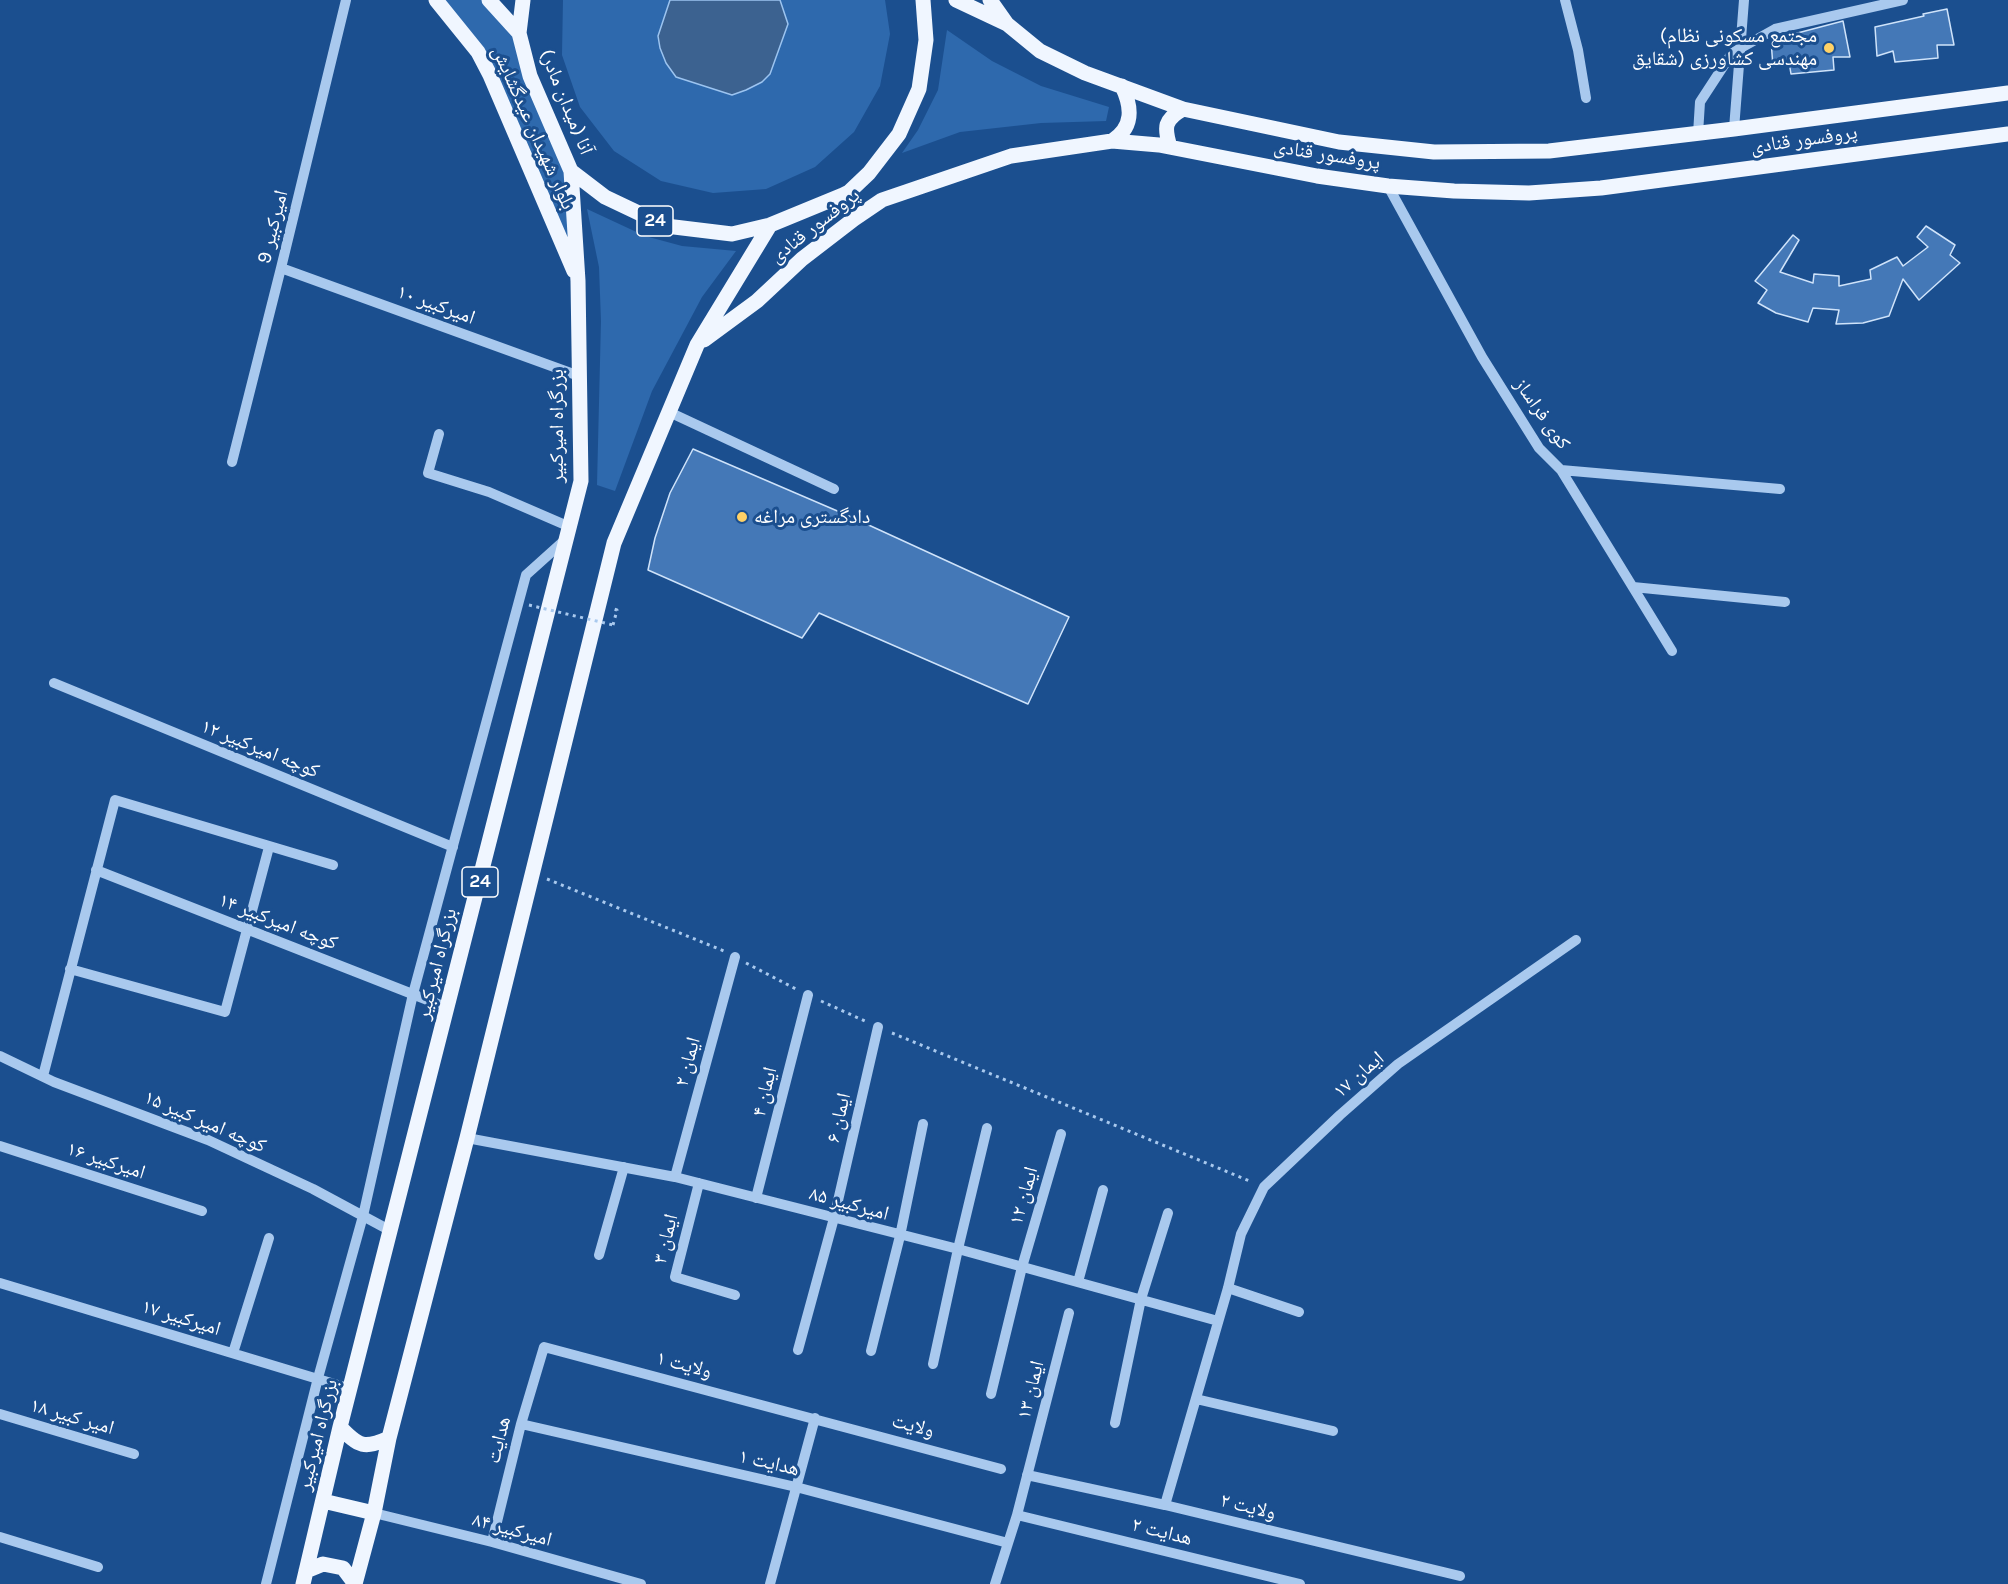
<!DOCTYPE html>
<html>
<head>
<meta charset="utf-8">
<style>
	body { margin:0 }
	canvas { display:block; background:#1b4f8f }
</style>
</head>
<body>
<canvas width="2008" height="1584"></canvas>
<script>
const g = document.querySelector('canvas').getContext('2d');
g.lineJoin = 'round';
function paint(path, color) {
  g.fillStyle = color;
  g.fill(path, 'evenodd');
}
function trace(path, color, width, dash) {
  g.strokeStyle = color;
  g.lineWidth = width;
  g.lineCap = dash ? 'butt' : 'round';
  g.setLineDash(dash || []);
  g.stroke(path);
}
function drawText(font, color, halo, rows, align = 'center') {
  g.font = font + ' Karla,"Noto Naskh Arabic",sans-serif';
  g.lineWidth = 6;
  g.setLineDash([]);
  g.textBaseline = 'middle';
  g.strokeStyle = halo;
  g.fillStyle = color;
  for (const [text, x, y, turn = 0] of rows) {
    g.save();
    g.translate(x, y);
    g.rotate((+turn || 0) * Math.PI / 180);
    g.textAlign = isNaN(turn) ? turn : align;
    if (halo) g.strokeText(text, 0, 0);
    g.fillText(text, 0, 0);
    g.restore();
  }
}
paint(new Path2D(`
	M 436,0 L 489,0 L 519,33 L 571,171 L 578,281 L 490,75 Z
	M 563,0 L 885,0 L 890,34 L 880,86 L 854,132 L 815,167 L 766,189 L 713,193 L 661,181 L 614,151 L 580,107 L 562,55 Z
	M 947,30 L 992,61 L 1041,86 L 1109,107 L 1106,121 L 1041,123 L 960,132 L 902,153 L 918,130 L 938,90 Z
	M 587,209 L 645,236 L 682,246 L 736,251 L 702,297 L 652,391 L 615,491 L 597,485 L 601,321 L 599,267 Z`), '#2e69ad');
const water = new Path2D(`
	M 670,0 L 780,0 L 788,24 L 770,74 L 762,82 L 746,90 L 732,95 L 676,77 L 666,63 L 660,48 L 658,36 Z`);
paint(water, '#3c6290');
trace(water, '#9cc4f0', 1.5);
const building = new Path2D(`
	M 1947,9 L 1954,45 L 1937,45 L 1938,58 L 1895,62 L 1893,51 L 1877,56 L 1875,27 L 1924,16 L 1923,14 Z
	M 1843,21 L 1850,57 L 1833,57 L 1834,70 L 1791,74 L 1789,62 L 1773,67 L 1771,40 Z
	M 1926,226 L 1955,245 L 1950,255 L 1960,263 L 1919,300 L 1903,279 L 1889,316 L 1863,323 L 1836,324 L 1839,310 L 1813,308 L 1808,322 L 1776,313 L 1758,303 L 1767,290 L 1755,281 L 1793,235 L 1799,240 L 1780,272 L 1813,283 L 1814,274 L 1839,276 L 1839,286 L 1871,279 L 1870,270 L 1897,257 L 1903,266 L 1928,247 L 1917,237 Z
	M 693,449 L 849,516 L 1069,617 L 1028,704 L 819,613 L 802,638 L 648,570 L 655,538 L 670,493 Z`);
paint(building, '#4478b7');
trace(building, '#cfe3fa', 1.5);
trace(new Path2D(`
	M 613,625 L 617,610 L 614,609
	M 547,879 L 724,951
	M 746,963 L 796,989
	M 821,1001 L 867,1022
	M 892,1033 L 1252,1182`), '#a9c9ee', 3, [3, 4.5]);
trace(new Path2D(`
	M 1565,0 L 1578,50 L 1586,98
	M 1734,129 L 1744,0
	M 1698,134 L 1700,102 L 1732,53 L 1775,29 L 1903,0
	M 1388,186 L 1482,357 L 1539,448 L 1561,470 L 1672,651
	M 281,268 L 579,376
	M 669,412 L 834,489
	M 439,434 L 428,473 L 489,492 L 570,527
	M 232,462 L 281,268 L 346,0
	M 1561,470 L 1780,489
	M 1633,587 L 1785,602
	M 54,683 L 453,847
	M 96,870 L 448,1008
	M 70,969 L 225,1012 L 269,847
	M 0,1056 L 54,1082 L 208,1140 L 313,1189 L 391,1231
	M 43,1076 L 115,800 L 333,865
	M 467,1138 L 675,1177 L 958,1249 L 1218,1321
	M 0,1146 L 202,1211
	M 675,1177 L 735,957
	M 699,1183 L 675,1277 L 735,1295
	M 756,1198 L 808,995
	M 599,1255 L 624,1167
	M 1078,1282 L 1103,1190
	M 0,1283 L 351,1389
	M 1228,1288 L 1299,1312
	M 798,1350 L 834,1218 L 878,1027
	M 871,1351 L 900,1236 L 923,1124
	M 233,1353 L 269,1238
	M 933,1364 L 958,1249 L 987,1128
	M 991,1394 L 1022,1267 L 1061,1134
	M 1196,1399 L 1333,1431
	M 0,1414 L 134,1454
	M 1115,1423 L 1141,1299 L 1168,1213
	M 521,1424 L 796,1487 L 1008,1543
	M 1027,1475 L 1165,1505 L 1460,1576
	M 1165,1505 L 1228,1288 L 1241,1234 L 1264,1187 L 1340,1115 L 1398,1064 L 1576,940
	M 374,1513 L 492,1542 L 641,1584
	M 1017,1515 L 1300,1584
	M 0,1537 L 98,1567
	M 492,1542 L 521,1424 L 544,1347 L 1001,1469
	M 266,1584 L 318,1378 L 363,1216 L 413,994 L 526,575 L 566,539
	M 770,1584 L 815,1418
	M 995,1584 L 1017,1515 L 1069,1313`), '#a9c9ee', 10);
trace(new Path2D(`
	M 436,0 L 478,52 L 490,75 L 574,271
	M 489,0 L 519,33
	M 523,0 L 519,33 L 530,76 L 571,171 L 605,197 L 666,226 L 732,234 L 770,225 L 843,195 L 849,192 L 869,173 L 899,134 L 919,89 L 926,40 L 923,0
	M 956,0 L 1007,24
	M 990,0 L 1007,24 L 1040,51 L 1085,73 L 1183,109 L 1339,142 L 1434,152 L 1549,151 L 1734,129 L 2008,93
	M 1112,141 C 1134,127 1132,107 1122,86
	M 1170,147 C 1164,127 1164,120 1183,109
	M 704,340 L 757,301 L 802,259 L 854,219 L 882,200 L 1011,156 L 1112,141 L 1159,145 L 1317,176 L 1388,186 L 1454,191 L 1529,193 L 1601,188 L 2008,134
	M 340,1427 C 359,1447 364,1449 389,1438
	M 323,1501 L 374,1513
	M 306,1571 L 323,1564 L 343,1568 L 355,1584
	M 303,1584 L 340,1427 L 581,481 L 578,281 L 571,171
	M 355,1584 L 374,1513 L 389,1438 L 467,1138 L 614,543 L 697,345 L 770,225`), '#f0f6ff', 15);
trace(new Path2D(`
	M 529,605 L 613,625`), '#a9c9ee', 3, [3, 4.5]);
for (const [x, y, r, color] of [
	[1829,48,6,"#ffd166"],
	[742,517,6,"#ffd166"]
]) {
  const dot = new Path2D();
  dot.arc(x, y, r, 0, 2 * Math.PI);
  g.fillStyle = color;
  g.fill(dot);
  trace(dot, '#1b4f8f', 2);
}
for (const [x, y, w] of [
	[655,221,36],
	[480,882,36]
]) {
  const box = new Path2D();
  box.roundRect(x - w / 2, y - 15, w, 30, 4.5);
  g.fillStyle = '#1b4f8f';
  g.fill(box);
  trace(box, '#fff', 1.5);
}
drawText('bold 18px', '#fff', null, [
	["24",655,221],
	["24",480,882]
]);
drawText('20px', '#fff', '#1b4f8f', [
	["(مجتمع مسکونی نظام",1817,36],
	["مهندسی کشاورزی (شقایق",1817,59],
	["دادگستری مراغه",754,517,"left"]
], 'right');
drawText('20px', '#fff', '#1b4f8f', [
	["آنا (میدان مادر)",566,102,68],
	["بلوار شهیدان عیدگشایش",533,128,66],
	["پروفسور قنادی",1804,140,-8],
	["پروفسور قنادی",1327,155,9],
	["پروفسور قنادی",815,226,-38],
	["امیرکبیر 9",273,227,-76],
	["امیرکبیر ۱۰",436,305,20],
	["کوی فراساز",1542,414,55],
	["بزرگراه امیرکبیر",557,426,-90],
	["کوچه امیرکبیر ۱۲",260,749,22],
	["کوچه امیرکبیر ۱۴",278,922,21],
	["بزرگراه امیرکبیر",437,964,-76],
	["ایمان ۲",688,1062,-75],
	["ایمان ۱۷",1359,1075,-41],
	["ایمان ۴",765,1092,-76],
	["ایمان ۶",839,1118,-77],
	["کوچه امیر کبیر ۱۵",205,1122,23],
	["امیرکبیر ۱۶",106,1161,18],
	["ایمان ۱۲",1024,1196,-74],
	["امیرکبیر ۸۵",849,1204,15],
	["ایمان ۳",666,1239,-76],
	["امیرکبیر ۱۷",181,1318,17],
	["ولایت ۱",684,1365,15],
	["ایمان ۱۳",1031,1390,-76],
	["امیر کبیر ۱۸",72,1417,16],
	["ولایت",913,1426,15],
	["بزرگراه امیرکبیر",318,1435,-76],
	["هدایت",499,1440,-76],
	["هدایت ۱",769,1463,13],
	["ولایت ۲",1248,1507,14],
	["امیرکبیر ۸۴",512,1530,15],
	["هدایت ۲",1162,1532,14]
]);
</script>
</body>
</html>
